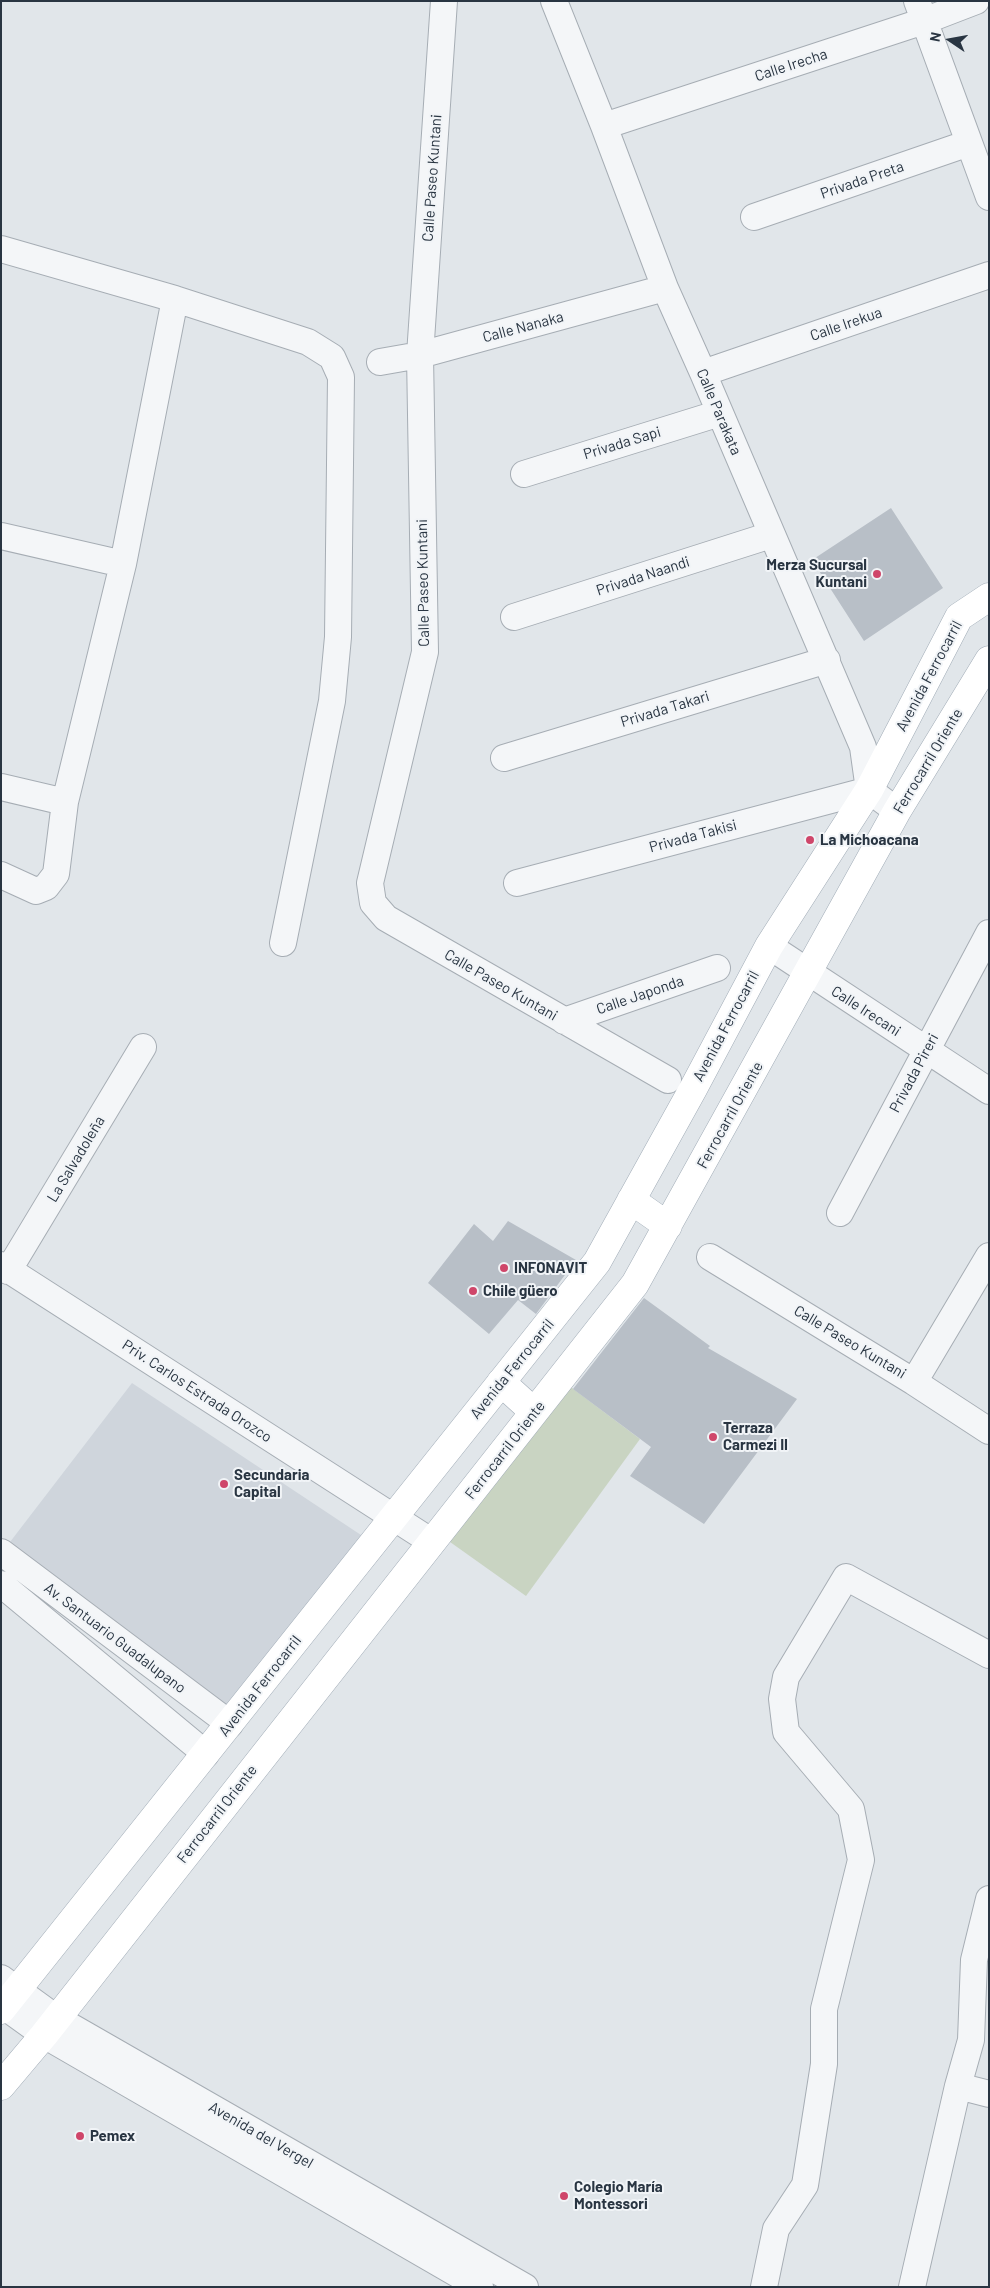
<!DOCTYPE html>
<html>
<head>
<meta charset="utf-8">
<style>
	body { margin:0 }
	#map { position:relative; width:990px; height:2288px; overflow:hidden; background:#e1e6ea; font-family:Barlow,sans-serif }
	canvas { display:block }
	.frame { position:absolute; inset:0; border:2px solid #293542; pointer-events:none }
	.north { position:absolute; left:925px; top:15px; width:50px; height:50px; -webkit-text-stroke:4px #f1f4f7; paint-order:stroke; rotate:282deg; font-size:14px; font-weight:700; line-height:20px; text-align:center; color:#293542 }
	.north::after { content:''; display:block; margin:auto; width:18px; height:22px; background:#293542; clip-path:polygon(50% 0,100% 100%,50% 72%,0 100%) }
</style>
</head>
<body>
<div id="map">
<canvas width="990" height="2288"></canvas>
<div class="frame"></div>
<div class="north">N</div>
</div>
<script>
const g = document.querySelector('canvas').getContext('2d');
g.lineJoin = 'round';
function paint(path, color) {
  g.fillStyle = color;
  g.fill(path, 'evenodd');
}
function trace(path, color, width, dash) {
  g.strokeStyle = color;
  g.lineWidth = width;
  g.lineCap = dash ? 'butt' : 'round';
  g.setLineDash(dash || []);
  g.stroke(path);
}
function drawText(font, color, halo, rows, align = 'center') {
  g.font = font + ' Barlow,sans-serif';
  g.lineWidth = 4;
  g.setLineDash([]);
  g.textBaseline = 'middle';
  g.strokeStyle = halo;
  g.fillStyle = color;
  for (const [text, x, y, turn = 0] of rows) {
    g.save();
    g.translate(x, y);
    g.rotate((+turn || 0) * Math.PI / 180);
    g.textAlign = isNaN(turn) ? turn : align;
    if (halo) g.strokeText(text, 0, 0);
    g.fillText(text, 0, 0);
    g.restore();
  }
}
paint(new Path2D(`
	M 132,1383 L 364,1537 L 228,1716 L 10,1542 Z`), '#cfd5dc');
paint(new Path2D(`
	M 564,1382 L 640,1439 L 526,1596 L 443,1537 Z`), '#c9d4c2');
paint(new Path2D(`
	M 891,508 L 943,588 L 864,641 L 812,560 Z
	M 508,1221 L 576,1260 L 536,1314 L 518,1300 L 489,1334 L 428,1283 L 474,1224 L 493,1241 Z
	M 644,1298 L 710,1346 L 708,1348 L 797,1399 L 704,1524 L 630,1476 L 651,1447 L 573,1389 Z`), '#b8bfc7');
const minor = new Path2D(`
	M 444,1 L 420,355 L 425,652 L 370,883 L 373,903 L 386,918 L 668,1080
	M 554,1 L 604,126 L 665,288 L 703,373 L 863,747 L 869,790 L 897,811
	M 917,1 L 989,197
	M 604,126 L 924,21 L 976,1
	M 754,217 L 969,143
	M 1,249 L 175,299 L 308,342 L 332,357 L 341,377 L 338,637 L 332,701 L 283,943
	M 380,362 L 420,355 L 665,288
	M 703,373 L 989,275
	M 524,474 L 720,413
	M 1,536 L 123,564
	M 514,617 L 771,535
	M 504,758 L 827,660
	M 1,787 L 65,802
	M 1,875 L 36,891 L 46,887 L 56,874 L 65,802 L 123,564 L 175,299
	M 517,883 L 869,790
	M 769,946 L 989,1091
	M 564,1021 L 717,968
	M 840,1213 L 989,933
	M 710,1257 L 914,1382 L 989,1431
	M 1,1265 L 432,1542
	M 8,1271 L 143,1047
	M 914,1382 L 989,1256
	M 1,1552 L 230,1724
	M 1,1584 L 206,1754
	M 1,1978 L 56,2018 L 525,2287
	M 1,2004 L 44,2035 L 480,2287
	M 958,2086 L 989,2094
	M 764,2287 L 776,2229 L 805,2185 L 824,2064 L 824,2009 L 861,1860 L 851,1809 L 786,1732 L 782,1699 L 786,1677 L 846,1577 L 989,1655
	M 912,2287 L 958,2086 L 971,2040 L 974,1960 L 989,1899`);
const major = new Path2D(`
	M 631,1200 L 668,1226
	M 501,1382 L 534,1412
	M 1,2010 L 597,1262 L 693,1089 L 769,946 L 869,790 L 959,617 L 989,597
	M 1,2086 L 44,2035 L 635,1284 L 897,811 L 989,660`);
trace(minor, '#a6adb4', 28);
trace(major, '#a0abb6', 29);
trace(minor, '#f4f6f8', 26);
trace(major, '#fff', 28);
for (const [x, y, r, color] of [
	[877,574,5,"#cf466a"],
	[810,840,5,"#cf466a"],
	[504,1268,5,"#cf466a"],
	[473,1291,5,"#cf466a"],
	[713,1437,5,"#cf466a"],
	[224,1484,5,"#cf466a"],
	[80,2136,5,"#cf466a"],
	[564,2196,5,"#cf466a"]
]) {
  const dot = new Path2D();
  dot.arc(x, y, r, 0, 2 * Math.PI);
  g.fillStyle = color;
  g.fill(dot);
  trace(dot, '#f1f4f7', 2);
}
drawText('15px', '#293542', '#f1f4f7', [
	["Calle Irecha",791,65,-18],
	["Calle Paseo Kuntani",432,178,-86],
	["Privada Preta",862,180,-19],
	["Calle Irekua",846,324,-19],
	["Calle Nanaka",523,327,-15],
	["Calle Parakata",719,412,67],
	["Privada Sapi",622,443,-17],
	["Privada Naandi",643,576,-18],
	["Calle Paseo Kuntani",423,583,-91],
	["Avenida Ferrocarril",929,676,-62],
	["Privada Takari",665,709,-17],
	["Ferrocarril Oriente",928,761,-59],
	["Privada Takisi",693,836,-15],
	["Calle Paseo Kuntani",501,985,30],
	["Calle Japonda",640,995,-19],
	["Calle Irecani",866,1011,33],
	["Avenida Ferrocarril",726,1026,-62],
	["Privada Pireri",914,1073,-62],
	["Ferrocarril Oriente",730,1115,-61],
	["La Salvadoleña",76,1159,-59],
	["Calle Paseo Kuntani",850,1342,31],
	["Avenida Ferrocarril",512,1369,-51],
	["Priv. Carlos Estrada Orozco",197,1391,33],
	["Ferrocarril Oriente",505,1450,-52],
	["Av. Santuario Guadalupano",115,1638,37],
	["Avenida Ferrocarril",260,1686,-52],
	["Ferrocarril Oriente",217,1814,-52],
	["Avenida del Vergel",261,2135,30]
]);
drawText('bold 15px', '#293542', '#f1f4f7', [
	["Merza Sucursal",867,565,"right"],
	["Kuntani",867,582,"right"],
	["La Michoacana",820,840],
	["INFONAVIT",514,1268],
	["Chile güero",483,1291],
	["Terraza",723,1428],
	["Carmezi II",723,1445],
	["Secundaria",234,1475],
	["Capital",234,1492],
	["Pemex",90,2136],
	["Colegio María",574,2187],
	["Montessori",574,2204]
], 'left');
</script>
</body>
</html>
